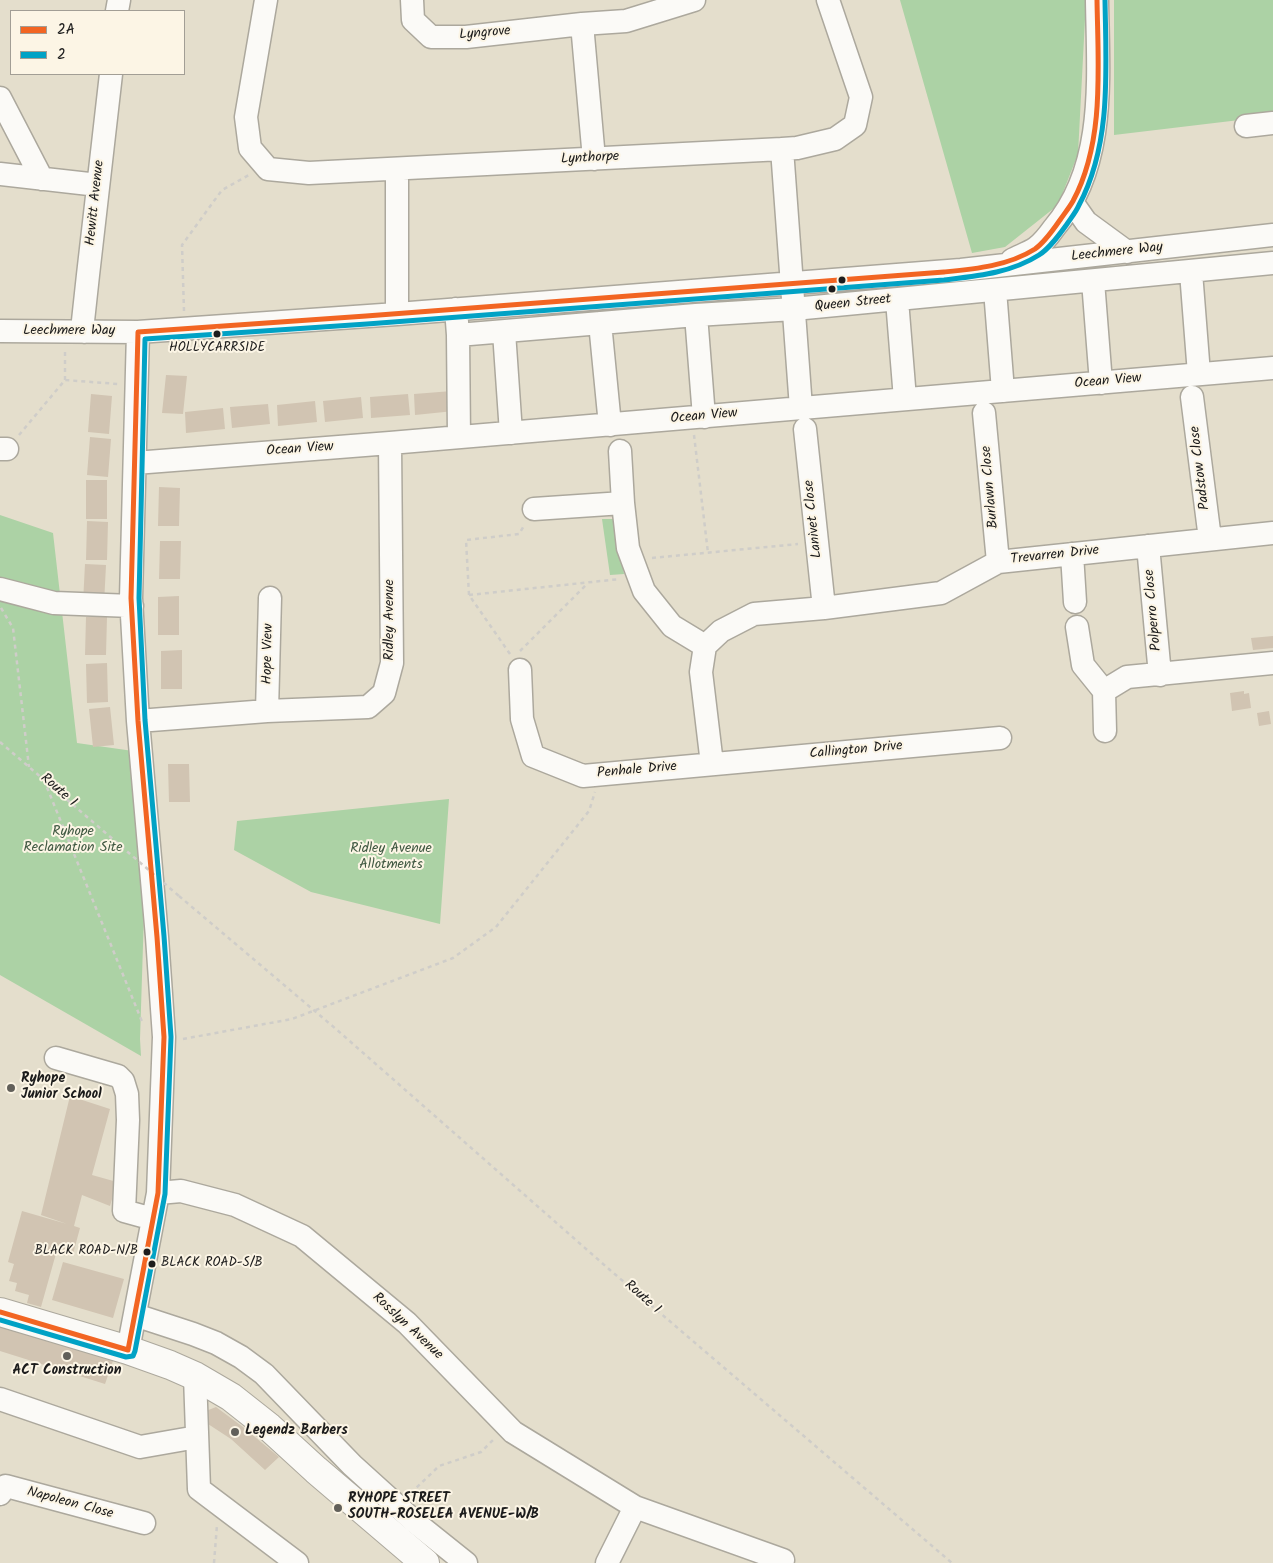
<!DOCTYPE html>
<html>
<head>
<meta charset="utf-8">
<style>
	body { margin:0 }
	#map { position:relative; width:1273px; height:1563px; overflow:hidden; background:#e4decc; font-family:Kalam,sans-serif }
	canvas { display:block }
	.legend { position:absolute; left:10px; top:10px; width:175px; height:65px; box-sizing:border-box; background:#fcf5e5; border:1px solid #a29e95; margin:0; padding:6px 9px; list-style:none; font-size:15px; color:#1c1c1c }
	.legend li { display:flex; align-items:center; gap:10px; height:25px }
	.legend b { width:25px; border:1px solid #a29e95 }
</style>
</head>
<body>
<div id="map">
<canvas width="1273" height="1563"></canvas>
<ul class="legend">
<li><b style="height:6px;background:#f26522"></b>2A</li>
<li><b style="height:6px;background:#01a2c5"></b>2</li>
</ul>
</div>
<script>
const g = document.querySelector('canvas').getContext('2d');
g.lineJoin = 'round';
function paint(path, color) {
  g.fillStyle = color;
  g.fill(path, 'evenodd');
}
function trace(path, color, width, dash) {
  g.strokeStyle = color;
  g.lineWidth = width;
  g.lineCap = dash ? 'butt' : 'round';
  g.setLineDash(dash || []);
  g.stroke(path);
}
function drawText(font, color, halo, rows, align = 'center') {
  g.font = font + ' Kalam,sans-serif';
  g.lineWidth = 4;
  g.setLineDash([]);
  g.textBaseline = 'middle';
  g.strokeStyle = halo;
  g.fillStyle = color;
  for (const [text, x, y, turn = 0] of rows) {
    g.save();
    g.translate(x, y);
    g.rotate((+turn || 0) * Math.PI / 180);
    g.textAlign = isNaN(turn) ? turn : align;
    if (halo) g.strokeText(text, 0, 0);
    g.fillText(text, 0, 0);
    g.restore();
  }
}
paint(new Path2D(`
	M 900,0 L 1086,0 L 1078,154 L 1058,205 L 1005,247 L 972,253 Z
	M 1114,0 L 1273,0 L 1273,116 L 1114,135 Z
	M 0,515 L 53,533 L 77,743 L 140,752 L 147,820 L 140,1039 L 141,1056 L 0,975 Z
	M 602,519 L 616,519 L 624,574 L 610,575 Z
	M 449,799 L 440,924 L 311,892 L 234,850 L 237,821 Z`), '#acd2a5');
paint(new Path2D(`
	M 166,375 L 187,376 L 183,414 L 162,413 Z
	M 452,391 L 454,411 L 415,415 L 414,394 Z
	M 91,394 L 112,396 L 109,434 L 88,432 Z
	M 408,394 L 410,415 L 371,418 L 370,397 Z
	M 361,397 L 363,418 L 325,422 L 323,401 Z
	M 315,401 L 317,422 L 278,426 L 277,405 Z
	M 268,404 L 270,424 L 232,428 L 230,407 Z
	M 223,408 L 225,429 L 186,433 L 185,412 Z
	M 90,437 L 111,439 L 108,477 L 87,475 Z
	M 86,480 L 107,480 L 107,519 L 86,519 Z
	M 159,487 L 180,488 L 179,526 L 158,526 Z
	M 87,521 L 108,522 L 107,560 L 86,560 Z
	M 160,541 L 181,541 L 180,579 L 159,579 Z
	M 85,564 L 106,565 L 104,604 L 83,603 Z
	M 179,596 L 179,635 L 158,635 L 158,597 Z
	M 86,617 L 107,617 L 106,655 L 85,655 Z
	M 1273,636 L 1273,648 L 1253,650 L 1251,638 Z
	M 182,650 L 182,689 L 161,689 L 161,651 Z
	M 107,663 L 108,702 L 87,703 L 86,664 Z
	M 1244,691 L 1244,694 L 1249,693 L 1251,708 L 1232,711 L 1230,693 Z
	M 110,707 L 114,745 L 93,747 L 89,709 Z
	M 1269,711 L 1271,724 L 1259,726 L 1257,713 Z
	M 168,764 L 189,764 L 190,802 L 169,802 Z
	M 70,1096 L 110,1109 L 92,1175 L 117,1182 L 110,1206 L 82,1195 L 74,1226 L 80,1228 L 73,1254 L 57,1250 L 41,1307 L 27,1303 L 29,1295 L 15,1291 L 17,1283 L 9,1281 L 14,1264 L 8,1262 L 22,1211 L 67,1224 L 41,1215 Z
	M 63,1262 L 124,1279 L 113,1318 L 52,1300 Z
	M 0,1321 L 114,1358 L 105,1384 L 0,1351 Z
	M 216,1407 L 243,1427 L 279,1457 L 265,1470 L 231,1439 L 208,1424 L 206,1411 Z`), '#d1c4b2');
const minor = new Path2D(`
	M 266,0 L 246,117 L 250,148 L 268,169 L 309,173 L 782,149 L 797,148 L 835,139 L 855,125 L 861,97 L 828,0
	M 412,0 L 413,20 L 431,37 L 466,37 L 582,24 L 626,21 L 694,0
	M 117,11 L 119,0
	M 582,24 L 594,159
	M 0,98 L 42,179
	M 1246,126 L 1273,123
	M 782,149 L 801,408
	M 0,174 L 98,185
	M 1072,202 L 1086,222 L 1127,252
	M 1012,260 C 1019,256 1029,253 1036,248 C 1043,243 1049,235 1054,228 C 1107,166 1098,76 1097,0
	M 1191,272 L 1199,374
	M 1093,281 L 1101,383
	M 995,290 L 1003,391
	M 897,300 L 905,399
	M 456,309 L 458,335 L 696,315 L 794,309 L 1273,263
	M 397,314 L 397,169
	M 696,315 L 704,417
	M 600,323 L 610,425
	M 0,331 L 138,332 L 397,314 L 961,270 L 1273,235
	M 84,332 L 83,321 L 88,275 L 111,74
	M 504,332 L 511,433
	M 458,335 L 459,437
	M 1192,397 L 1210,539
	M 984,413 L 998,562
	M 805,429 L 824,608
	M 0,449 L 7,449
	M 620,451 L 623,503 L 628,548 L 644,591 L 672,626 L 705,646
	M 135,463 L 390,443 L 1273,368
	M 534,509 L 623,503
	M 1148,546 L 1160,675
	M 1072,554 L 1075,602
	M 0,589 L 54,603 L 132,606
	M 1077,627 L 1083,665 L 1104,691
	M 520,670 L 522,719 L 533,756 L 583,776 L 1000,738
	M 267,711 L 270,598
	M 138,721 L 267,711 L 368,707 L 384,693 L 392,663 L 390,443
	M 1105,731 L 1104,691 L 1127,677 L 1273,663
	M 712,764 L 701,672 L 705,646 L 721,631 L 754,614 L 824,608 L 941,593 L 998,562 L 1273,533
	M 56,1058 L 118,1076 L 123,1081 L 127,1094 L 128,1120 L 124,1211 L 153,1219
	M 158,1193 L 181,1191 L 235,1205 L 302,1236 L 407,1323 L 513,1432 L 635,1507 L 607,1563
	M 135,1315 L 193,1334 L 216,1343 L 241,1357 L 264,1374 L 352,1465 L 416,1523 L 466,1563
	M 128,1350 L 158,1193 L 164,1037 L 157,937 L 138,721 L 131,598 L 138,332
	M 195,1376 L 199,1489 L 297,1563
	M 0,1399 L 140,1447 L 197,1437
	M 0,1494 L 6,1486 L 144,1523
	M 635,1507 L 783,1560`);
const major = new Path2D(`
	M 0,1312 L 128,1350 L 170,1365 L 195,1376 L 231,1397 L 269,1427 L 316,1470 L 425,1563`);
trace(minor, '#aca89d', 25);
trace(major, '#aca89d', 30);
trace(new Path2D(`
	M 184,311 L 182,245 L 222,190 L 249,175
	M 65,380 L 65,349
	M 19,435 L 65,380 L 118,384
	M 694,435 L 708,553
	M 652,558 L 798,544
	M 469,595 L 620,579
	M 1,608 L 13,628 L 29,767
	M 520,651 L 587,584
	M 510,654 L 469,595 L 466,540 L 519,534 L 525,524
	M 0,742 L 115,841
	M 44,780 L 143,1024
	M 179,896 L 336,1029 L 610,1270 L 952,1563
	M 183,1039 L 292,1019 L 453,958 L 496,927 L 589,811 L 595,792
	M 411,1493 L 439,1466 L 481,1452 L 494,1439
	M 214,1563 L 217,1525`), '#cfcdc9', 2.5, [4, 4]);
trace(minor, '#fbfaf7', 22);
trace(major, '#fbfaf7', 28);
trace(new Path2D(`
	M 115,841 L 179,896`), '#cfcdc9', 2.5, [4, 4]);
trace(new Path2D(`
	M 0,1312 L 128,1350 L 158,1193 L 164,1037 L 157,937 L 138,721 L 131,598 L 138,332 L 366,316 L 944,272 C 975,269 1008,266 1035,249 C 1045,242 1053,230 1060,220 C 1064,214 1069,208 1073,201 C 1105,141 1098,66 1097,0`), '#f26522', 5);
trace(new Path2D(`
	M 0,1320 L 126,1357 L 133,1356 L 135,1351 L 165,1194 L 171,1037 L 164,936 L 145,720 L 139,598 L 145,339 L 367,324 L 944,280 C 977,276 1011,273 1039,255 C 1050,248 1059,235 1067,224 C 1071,218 1076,212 1079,205 C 1112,143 1106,68 1105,0`), '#01a2c5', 5);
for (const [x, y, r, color] of [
	[842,280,4.5,"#1c1c1c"],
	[832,289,4.5,"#1c1c1c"],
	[217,334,4.5,"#1c1c1c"],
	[11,1088,5,"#62605a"],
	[147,1252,4.5,"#1c1c1c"],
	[152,1264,4.5,"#1c1c1c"],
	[67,1356,5,"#62605a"],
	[235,1432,5,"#62605a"],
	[338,1508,5,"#62605a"]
]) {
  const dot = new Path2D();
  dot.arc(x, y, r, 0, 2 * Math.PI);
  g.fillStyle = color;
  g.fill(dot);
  trace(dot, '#fcf5e5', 2);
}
drawText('13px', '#1c1c1c', '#fcf5e5', [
	["HOLLYCARRSIDE",217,349],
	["BLACK ROAD-N/B",138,1252,"right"],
	["BLACK ROAD-S/B",161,1264,"left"]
]);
drawText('14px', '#1c1c1c', '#fcf5e5', [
	["Lyngrove",485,34,-5],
	["Lynthorpe",590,159,-3],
	["Hewitt Avenue",96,203,-84],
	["Leechmere Way",1117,253,-6],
	["Queen Street",853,304,-6],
	["Leechmere Way",69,332],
	["Ocean View",1108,382,-5],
	["Ocean View",704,417,-5],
	["Ocean View",300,450,-4],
	["Padstow Close",1201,468,-97],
	["Burlawn Close",991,487,-95],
	["Lanivet Close",814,519,-96],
	["Trevarren Drive",1055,556,-6],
	["Polperro Close",1154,610,-95],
	["Ridley Avenue",391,620,-90],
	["Hope View",269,654,-89],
	["Callington Drive",856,751,-5],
	["Penhale Drive",637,771,-5],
	["Route 1",58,791,41],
	["Route 1",642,1298,41],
	["Rosslyn Avenue",407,1327,43],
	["Napoleon Close",70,1504,15]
]);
drawText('14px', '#3f5841', '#fcf5e5', [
	["Ryhope",73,833],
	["Reclamation Site",73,849],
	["Ridley Avenue",391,850],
	["Allotments",391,866]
]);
drawText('bold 14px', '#1c1c1c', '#fcf5e5', [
	["Ryhope",21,1080],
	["Junior School",21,1096],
	["ACT Construction",67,1372,"center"],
	["Legendz Barbers",245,1432],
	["RYHOPE STREET",348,1500],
	["SOUTH-ROSELEA AVENUE-W/B",348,1516]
], 'left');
</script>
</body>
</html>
